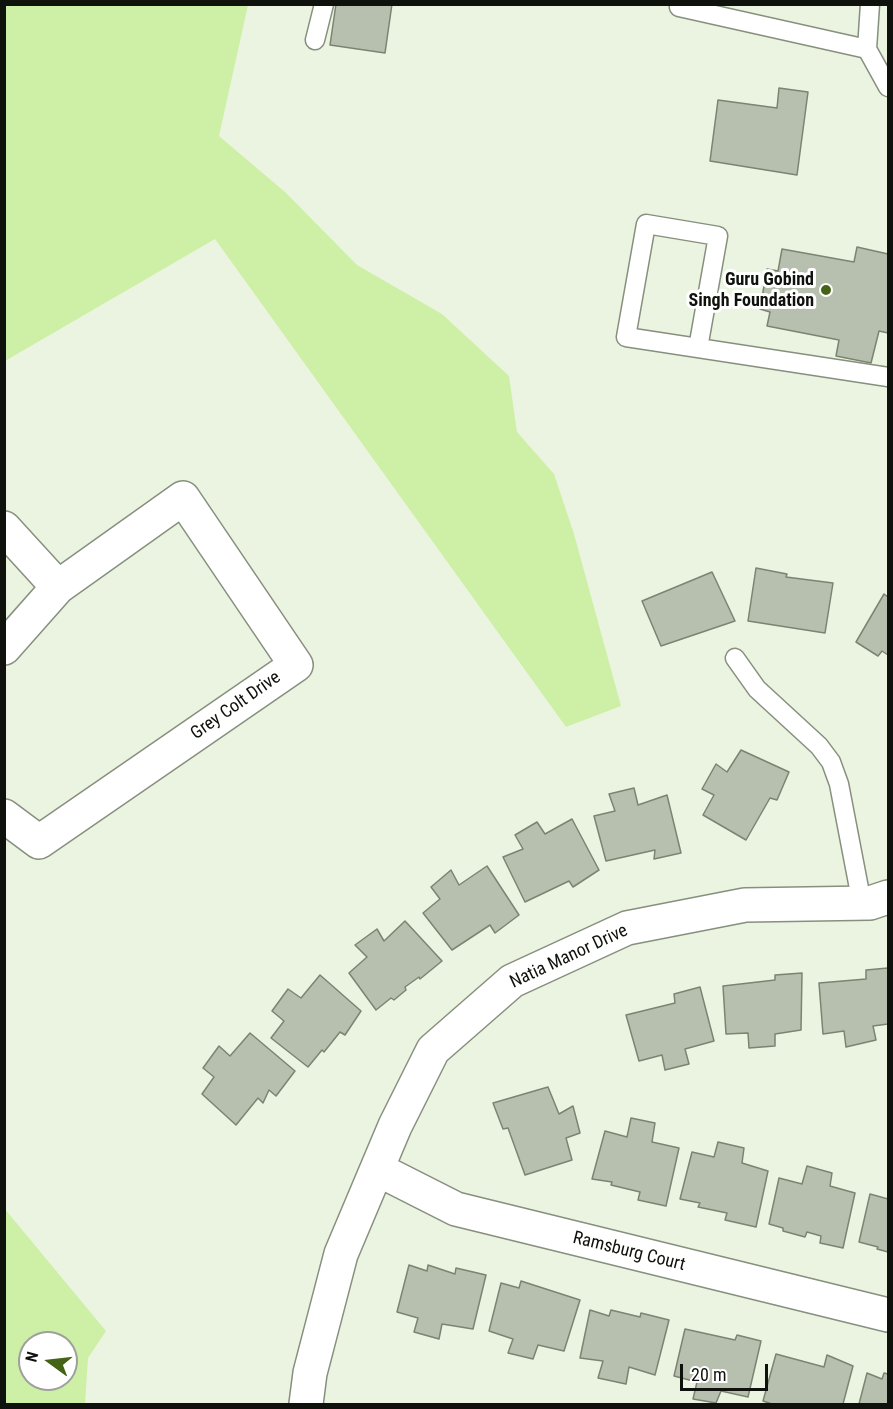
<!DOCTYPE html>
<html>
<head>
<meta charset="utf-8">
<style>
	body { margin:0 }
	#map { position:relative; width:893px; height:1409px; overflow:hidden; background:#ebf4e1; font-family:"Roboto Condensed",sans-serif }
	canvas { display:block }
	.frame { position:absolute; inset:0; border:6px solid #0f120c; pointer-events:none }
	.north { position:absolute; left:18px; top:1331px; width:60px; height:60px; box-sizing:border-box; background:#fff; border:2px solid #9fa09e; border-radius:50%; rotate:285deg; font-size:16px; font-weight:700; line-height:24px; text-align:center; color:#0f120c }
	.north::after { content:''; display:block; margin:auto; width:21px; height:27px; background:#456317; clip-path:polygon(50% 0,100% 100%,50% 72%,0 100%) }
	.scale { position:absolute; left:680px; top:1364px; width:88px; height:27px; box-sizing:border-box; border:3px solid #0f120c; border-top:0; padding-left:8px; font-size:18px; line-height:21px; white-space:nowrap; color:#0f120c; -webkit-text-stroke:4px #fff; paint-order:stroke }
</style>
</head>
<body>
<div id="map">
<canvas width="893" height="1409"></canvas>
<div class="frame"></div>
<div class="north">N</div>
<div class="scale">20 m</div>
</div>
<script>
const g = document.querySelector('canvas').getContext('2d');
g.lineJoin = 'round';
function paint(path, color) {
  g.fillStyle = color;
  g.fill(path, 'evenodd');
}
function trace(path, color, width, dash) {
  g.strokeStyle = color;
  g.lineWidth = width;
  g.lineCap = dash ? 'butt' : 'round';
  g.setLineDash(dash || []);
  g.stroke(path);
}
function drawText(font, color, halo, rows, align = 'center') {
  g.font = font + ' "Roboto Condensed",sans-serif';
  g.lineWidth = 6;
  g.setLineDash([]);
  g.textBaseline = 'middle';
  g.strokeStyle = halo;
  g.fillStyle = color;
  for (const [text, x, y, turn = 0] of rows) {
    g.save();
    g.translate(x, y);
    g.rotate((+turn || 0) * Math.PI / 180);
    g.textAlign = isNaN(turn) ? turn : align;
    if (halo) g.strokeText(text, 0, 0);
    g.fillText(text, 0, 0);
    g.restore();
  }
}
paint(new Path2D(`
	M 5,4 L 248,5 L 219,136 L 285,192 L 357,265 L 442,314 L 509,376 L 517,432 L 554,474 L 574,534 L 621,706 L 566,727 L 215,239 L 5,361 Z
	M 4,1208 L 106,1331 L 88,1358 L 85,1404 L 5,1404 ZM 30,1343 L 66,1343 L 66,1379 L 30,1379 Z`), '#cdf0a6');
const building = new Path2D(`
	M 336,4 L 392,4 L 385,53 L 330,45 Z
	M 779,88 L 808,92 L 797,175 L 710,161 L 718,100 L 777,108 Z
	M 857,247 L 888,254 L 888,333 L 879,331 L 871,363 L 836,356 L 839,340 L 767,326 L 770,312 L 760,309 L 767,269 L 778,271 L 782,249 L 854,262 Z
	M 756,568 L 787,574 L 786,577 L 833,583 L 825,633 L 748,621 Z
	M 712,572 L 735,621 L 661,646 L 642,601 Z
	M 884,594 L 888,597 L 888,655 L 882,651 L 878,656 L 856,642 Z
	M 741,750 L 789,772 L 777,800 L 770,798 L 746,840 L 703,815 L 714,795 L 702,789 L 716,764 L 727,772 Z
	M 634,788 L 638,805 L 667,795 L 681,853 L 654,859 L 655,850 L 606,861 L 594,816 L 615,811 L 609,794 Z
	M 572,819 L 599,870 L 573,887 L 569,881 L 525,902 L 503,857 L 523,849 L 515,835 L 537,822 L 545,834 Z
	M 487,866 L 519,915 L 495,933 L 490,925 L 452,950 L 423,913 L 440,899 L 431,887 L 451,870 L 459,885 Z
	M 405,921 L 442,961 L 420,979 L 419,977 L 405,987 L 406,990 L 394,1000 L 391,998 L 376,1010 L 349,973 L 367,957 L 355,945 L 377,929 L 384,941 Z
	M 888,968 L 888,1024 L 873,1026 L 876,1040 L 846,1047 L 844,1031 L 823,1034 L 819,983 L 866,979 L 866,970 Z
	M 802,973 L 801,1030 L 775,1034 L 775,1046 L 749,1048 L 748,1033 L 726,1034 L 723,986 L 775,980 L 775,975 Z
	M 320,975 L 361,1011 L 345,1035 L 340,1032 L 324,1052 L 322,1050 L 308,1067 L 271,1038 L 284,1021 L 272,1011 L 288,989 L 301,998 Z
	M 700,987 L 714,1041 L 685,1049 L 689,1064 L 665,1070 L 662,1055 L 639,1061 L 626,1015 L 675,1003 L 674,994 Z
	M 250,1033 L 295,1071 L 276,1096 L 269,1090 L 263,1103 L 258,1098 L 236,1125 L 202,1094 L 214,1077 L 203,1068 L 219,1046 L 230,1056 Z
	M 548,1087 L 559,1114 L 573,1106 L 580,1133 L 566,1138 L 572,1160 L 525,1175 L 508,1128 L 503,1129 L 493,1103 Z
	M 631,1118 L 655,1123 L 652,1142 L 679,1148 L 666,1206 L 638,1200 L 640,1192 L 611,1185 L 612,1182 L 592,1179 L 605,1131 L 627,1137 Z
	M 718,1142 L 744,1148 L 742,1163 L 768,1171 L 756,1227 L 725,1220 L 727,1213 L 698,1207 L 700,1203 L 680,1199 L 692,1152 L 714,1157 Z
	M 807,1166 L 832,1173 L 830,1186 L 855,1193 L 843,1248 L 820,1243 L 821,1236 L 807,1232 L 805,1237 L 783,1231 L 783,1228 L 769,1224 L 779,1178 L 802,1184 Z
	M 870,1194 L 888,1199 L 888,1252 L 877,1249 L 878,1247 L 859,1242 Z
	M 409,1265 L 427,1271 L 428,1265 L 455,1274 L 456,1268 L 486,1275 L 473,1329 L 442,1324 L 439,1339 L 414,1332 L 418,1318 L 397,1312 Z
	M 521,1281 L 580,1300 L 564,1351 L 538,1345 L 533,1359 L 508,1353 L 513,1339 L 489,1331 L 501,1283 L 519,1288 Z
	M 590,1310 L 609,1316 L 611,1310 L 640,1317 L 641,1313 L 669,1320 L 655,1375 L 629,1367 L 626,1384 L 598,1378 L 603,1361 L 580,1358 Z
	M 685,1329 L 735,1340 L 737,1335 L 761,1341 L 748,1397 L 721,1391 L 716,1403 L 693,1399 L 697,1382 L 674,1376 Z
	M 776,1354 L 824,1367 L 827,1355 L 853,1366 L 843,1404 L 772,1404 L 763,1401 Z
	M 867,1373 L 882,1379 L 884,1373 L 888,1374 L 888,1404 L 859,1404 Z`);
paint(building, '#b7c0ae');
trace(building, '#7b8372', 1.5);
const service = new Path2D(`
	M 680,4 L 679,7 L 867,49
	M 870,4 L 867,49 L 888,87
	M 315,40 L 324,4
	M 698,348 L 718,236 L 646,224 L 626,337 L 888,377
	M 735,658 L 757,689 L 819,746 L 831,762 L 839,784 L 862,904`);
const minor = new Path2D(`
	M 4,528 L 58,587
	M 4,648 L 58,587 L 183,498 L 296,665 L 39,842 L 4,816
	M 377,1169 L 456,1209 L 888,1315
	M 306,1404 L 310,1373 L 341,1254 L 395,1126 L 433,1050 L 512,981 L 627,928 L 745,905 L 870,903 L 888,897`);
trace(service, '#878f7e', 21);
trace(minor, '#878f7e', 36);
trace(service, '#fff', 18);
trace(minor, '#fff', 33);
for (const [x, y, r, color] of [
	[826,290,6,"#456317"]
]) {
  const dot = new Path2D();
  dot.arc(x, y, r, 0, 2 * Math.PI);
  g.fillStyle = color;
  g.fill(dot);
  trace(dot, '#fff', 2);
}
drawText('bold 18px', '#0f120c', '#fff', [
	["Guru Gobind",814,280],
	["Singh Foundation",814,301]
], 'right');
drawText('18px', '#0f120c', '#fff', [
	["Grey Colt Drive",236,706,-35],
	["Natia Manor Drive",569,957,-25],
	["Ramsburg Court",629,1252,14]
]);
</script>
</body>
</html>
